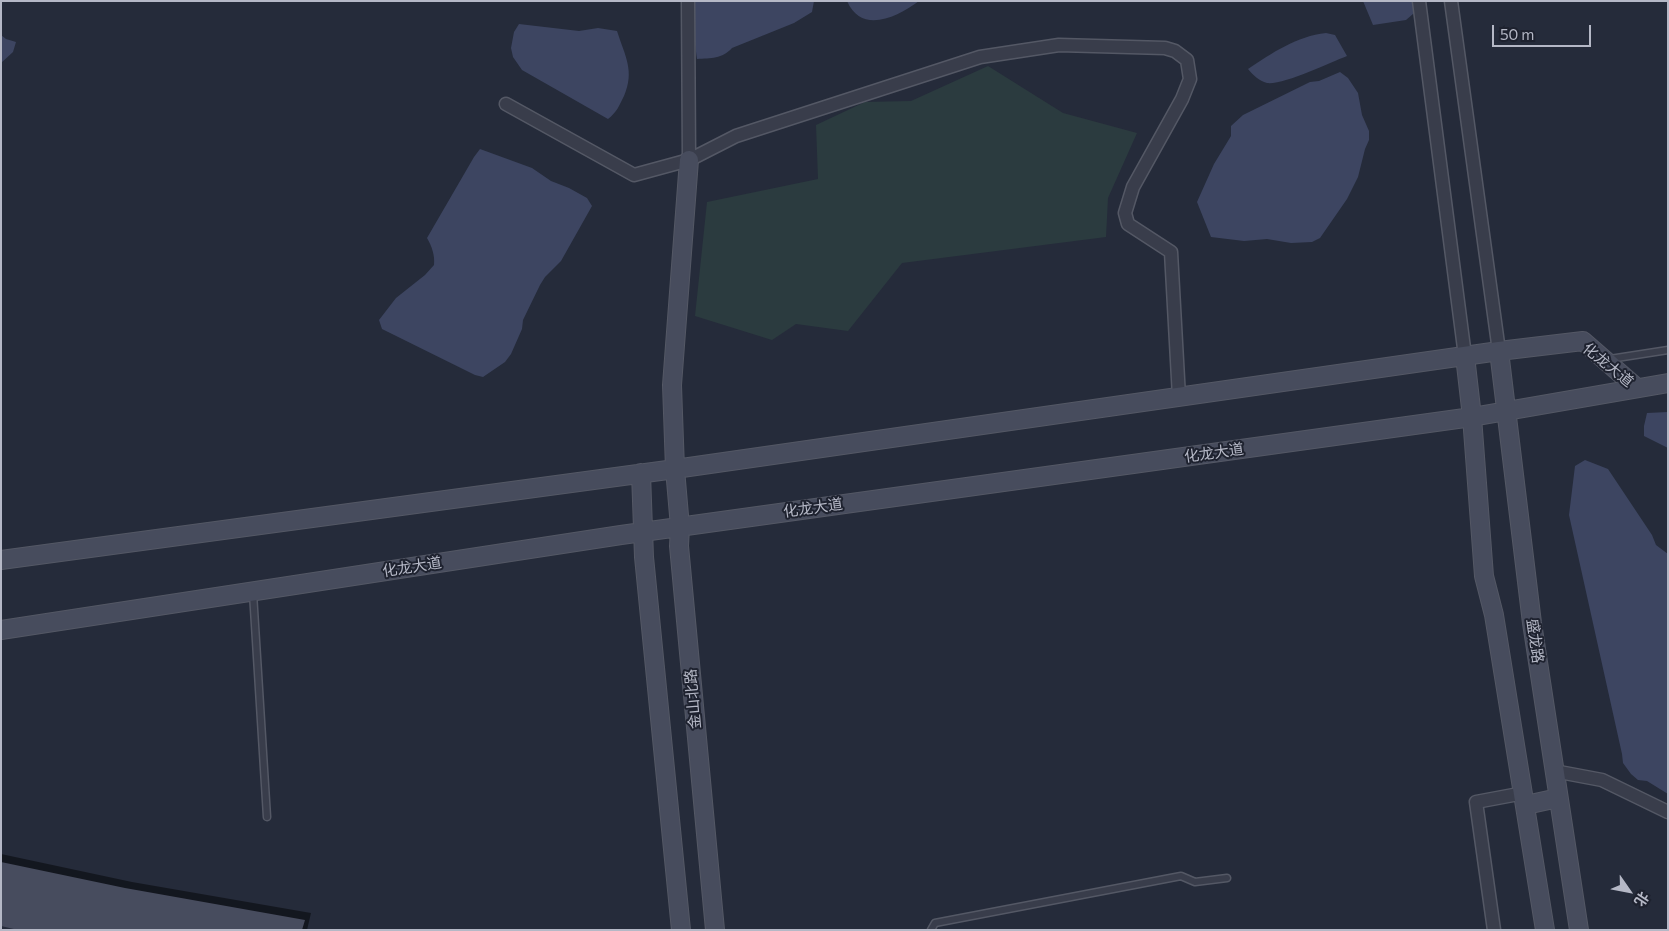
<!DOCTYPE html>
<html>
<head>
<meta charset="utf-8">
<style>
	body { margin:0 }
	#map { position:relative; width:1669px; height:931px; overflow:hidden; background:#252b3a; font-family:Commissioner,"Noto Sans SC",sans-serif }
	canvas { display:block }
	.frame { position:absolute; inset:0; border:2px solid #b5b8c6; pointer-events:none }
	.north { position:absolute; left:1604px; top:866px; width:50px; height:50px; -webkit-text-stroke:4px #1e222f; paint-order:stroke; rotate:123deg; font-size:14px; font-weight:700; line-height:20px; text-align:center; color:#b5b8c6 }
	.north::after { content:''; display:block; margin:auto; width:18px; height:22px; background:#b5b8c6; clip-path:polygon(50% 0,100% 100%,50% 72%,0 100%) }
	.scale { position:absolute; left:1492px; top:25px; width:99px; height:22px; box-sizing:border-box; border:2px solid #b5b8c6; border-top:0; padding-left:6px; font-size:15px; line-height:18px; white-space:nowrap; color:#b5b8c6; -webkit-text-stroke:4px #1e222f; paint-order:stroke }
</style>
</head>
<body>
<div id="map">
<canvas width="1669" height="931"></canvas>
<div class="frame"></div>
<div class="north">北</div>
<div class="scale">50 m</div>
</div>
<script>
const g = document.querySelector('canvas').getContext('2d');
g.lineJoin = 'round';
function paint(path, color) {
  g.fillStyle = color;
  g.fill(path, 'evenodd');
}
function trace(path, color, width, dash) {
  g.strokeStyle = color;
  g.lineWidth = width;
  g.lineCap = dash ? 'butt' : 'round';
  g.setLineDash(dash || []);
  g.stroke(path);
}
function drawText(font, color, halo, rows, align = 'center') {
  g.font = font + ' Commissioner,"Noto Sans SC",sans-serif';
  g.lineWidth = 4;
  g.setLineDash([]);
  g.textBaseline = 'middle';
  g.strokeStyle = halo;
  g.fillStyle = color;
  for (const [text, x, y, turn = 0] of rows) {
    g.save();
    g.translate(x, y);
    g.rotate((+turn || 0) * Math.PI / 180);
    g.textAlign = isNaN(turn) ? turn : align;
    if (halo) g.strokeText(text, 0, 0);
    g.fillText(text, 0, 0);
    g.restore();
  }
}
paint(new Path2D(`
	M 988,66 L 1063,113 L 1137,133 L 1108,198 L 1106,237 L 902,263 L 848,331 L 796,324 L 772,340 L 695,316 L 707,202 L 818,179 L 816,125 L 865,102 L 911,101 Z`), '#2b3b3f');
paint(new Path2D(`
	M 689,1 L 814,1 L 812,12 L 794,23 L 732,48 C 722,59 711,58 697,59 Z
	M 847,1 L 919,1 C 897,17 862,35 847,1 Z
	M 1363,1 L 1428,1 L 1406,20 L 1373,25 Z
	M 519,24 L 579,31 L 598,28 L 617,31 C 625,56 635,71 624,96 C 619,106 617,112 608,119 L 522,70 L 513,57 L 511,48 L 514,32 Z
	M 1326,33 L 1335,35 L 1347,56 C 1329,63 1284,85 1267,83 C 1259,81 1253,75 1248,69 C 1272,53 1297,36 1326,33 Z
	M 1,35 L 6,39 L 16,42 L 13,52 L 1,63 Z
	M 1340,72 L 1348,78 L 1358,93 L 1362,115 L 1369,131 L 1369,140 L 1365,149 L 1358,177 L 1347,199 L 1320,238 L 1312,242 L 1291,243 L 1267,239 L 1244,241 L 1211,237 L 1197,202 L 1214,164 L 1231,136 L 1231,126 L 1243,115 L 1310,82 L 1319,81 Z
	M 480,149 L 532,168 L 551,181 L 569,188 L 587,198 L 592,206 L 561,261 L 545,277 L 540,285 L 523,320 L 522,329 L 511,354 L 505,362 L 483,377 L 475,375 L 382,329 L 379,320 L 396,298 L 425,275 L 434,265 C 435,255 432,247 427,238 L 474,157 Z
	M 1668,412 L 1668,448 L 1644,436 L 1644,426 L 1647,413 Z
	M 1585,460 L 1608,469 L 1652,535 L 1656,545 L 1668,554 L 1668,794 L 1647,781 L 1638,780 L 1631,774 L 1623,763 L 1622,754 L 1569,515 L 1575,466 Z`), '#3d4561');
paint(new Path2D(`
	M 1,854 L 132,882 L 311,913 L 307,930 L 24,930 L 1,925 Z`), '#0007');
paint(new Path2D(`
	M 1,862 L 125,888 L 305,920 L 302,930 L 18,930 L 1,926 Z`), '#474c5e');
const lane = new Path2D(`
	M 1610,359 L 1668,350
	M 253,593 L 267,817
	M 931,930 L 935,923 L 1181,876 L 1195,882 L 1227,878`);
const street = new Path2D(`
	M 688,1 L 689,160
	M 1419,1 L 1465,356
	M 1451,1 L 1499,351
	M 506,104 L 634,175 L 689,160 L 736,136 L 980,57 L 1059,45 L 1165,48 L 1175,51 L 1187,60 L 1190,79 L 1182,99 L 1133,187 L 1125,213 L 1128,224 L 1171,252 L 1179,397
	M 1554,771 L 1602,780 L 1668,812
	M 1494,930 L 1476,802 L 1524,793`);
const secondary = new Path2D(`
	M 689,160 L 672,385 L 675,469 L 680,527 L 679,546 L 715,930
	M 1499,351 L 1532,623 L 1579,930
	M 1465,356 L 1472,417 L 1484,576 L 1494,615 L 1545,930
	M 641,473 L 644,557 L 681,930
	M 1,560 L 675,469 L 1499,351 L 1583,341 L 1637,388
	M 1,630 L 621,535 L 1472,417 L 1668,383
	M 1526,805 L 1558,798`);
trace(lane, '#545865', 9);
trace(street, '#545865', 15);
trace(secondary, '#545865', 20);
trace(lane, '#393d4b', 6);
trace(street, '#393d4b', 12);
trace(secondary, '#474c5d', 18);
drawText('15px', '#b5b8c6', '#1e222f', [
	["化龙大道",1608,365,39],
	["化龙大道",1214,453,-8],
	["化龙大道",813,508,-8],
	["化龙大道",412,567,-9],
	["盛龙路",1535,641,82],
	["金山北路",693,699,-95]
]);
</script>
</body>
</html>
